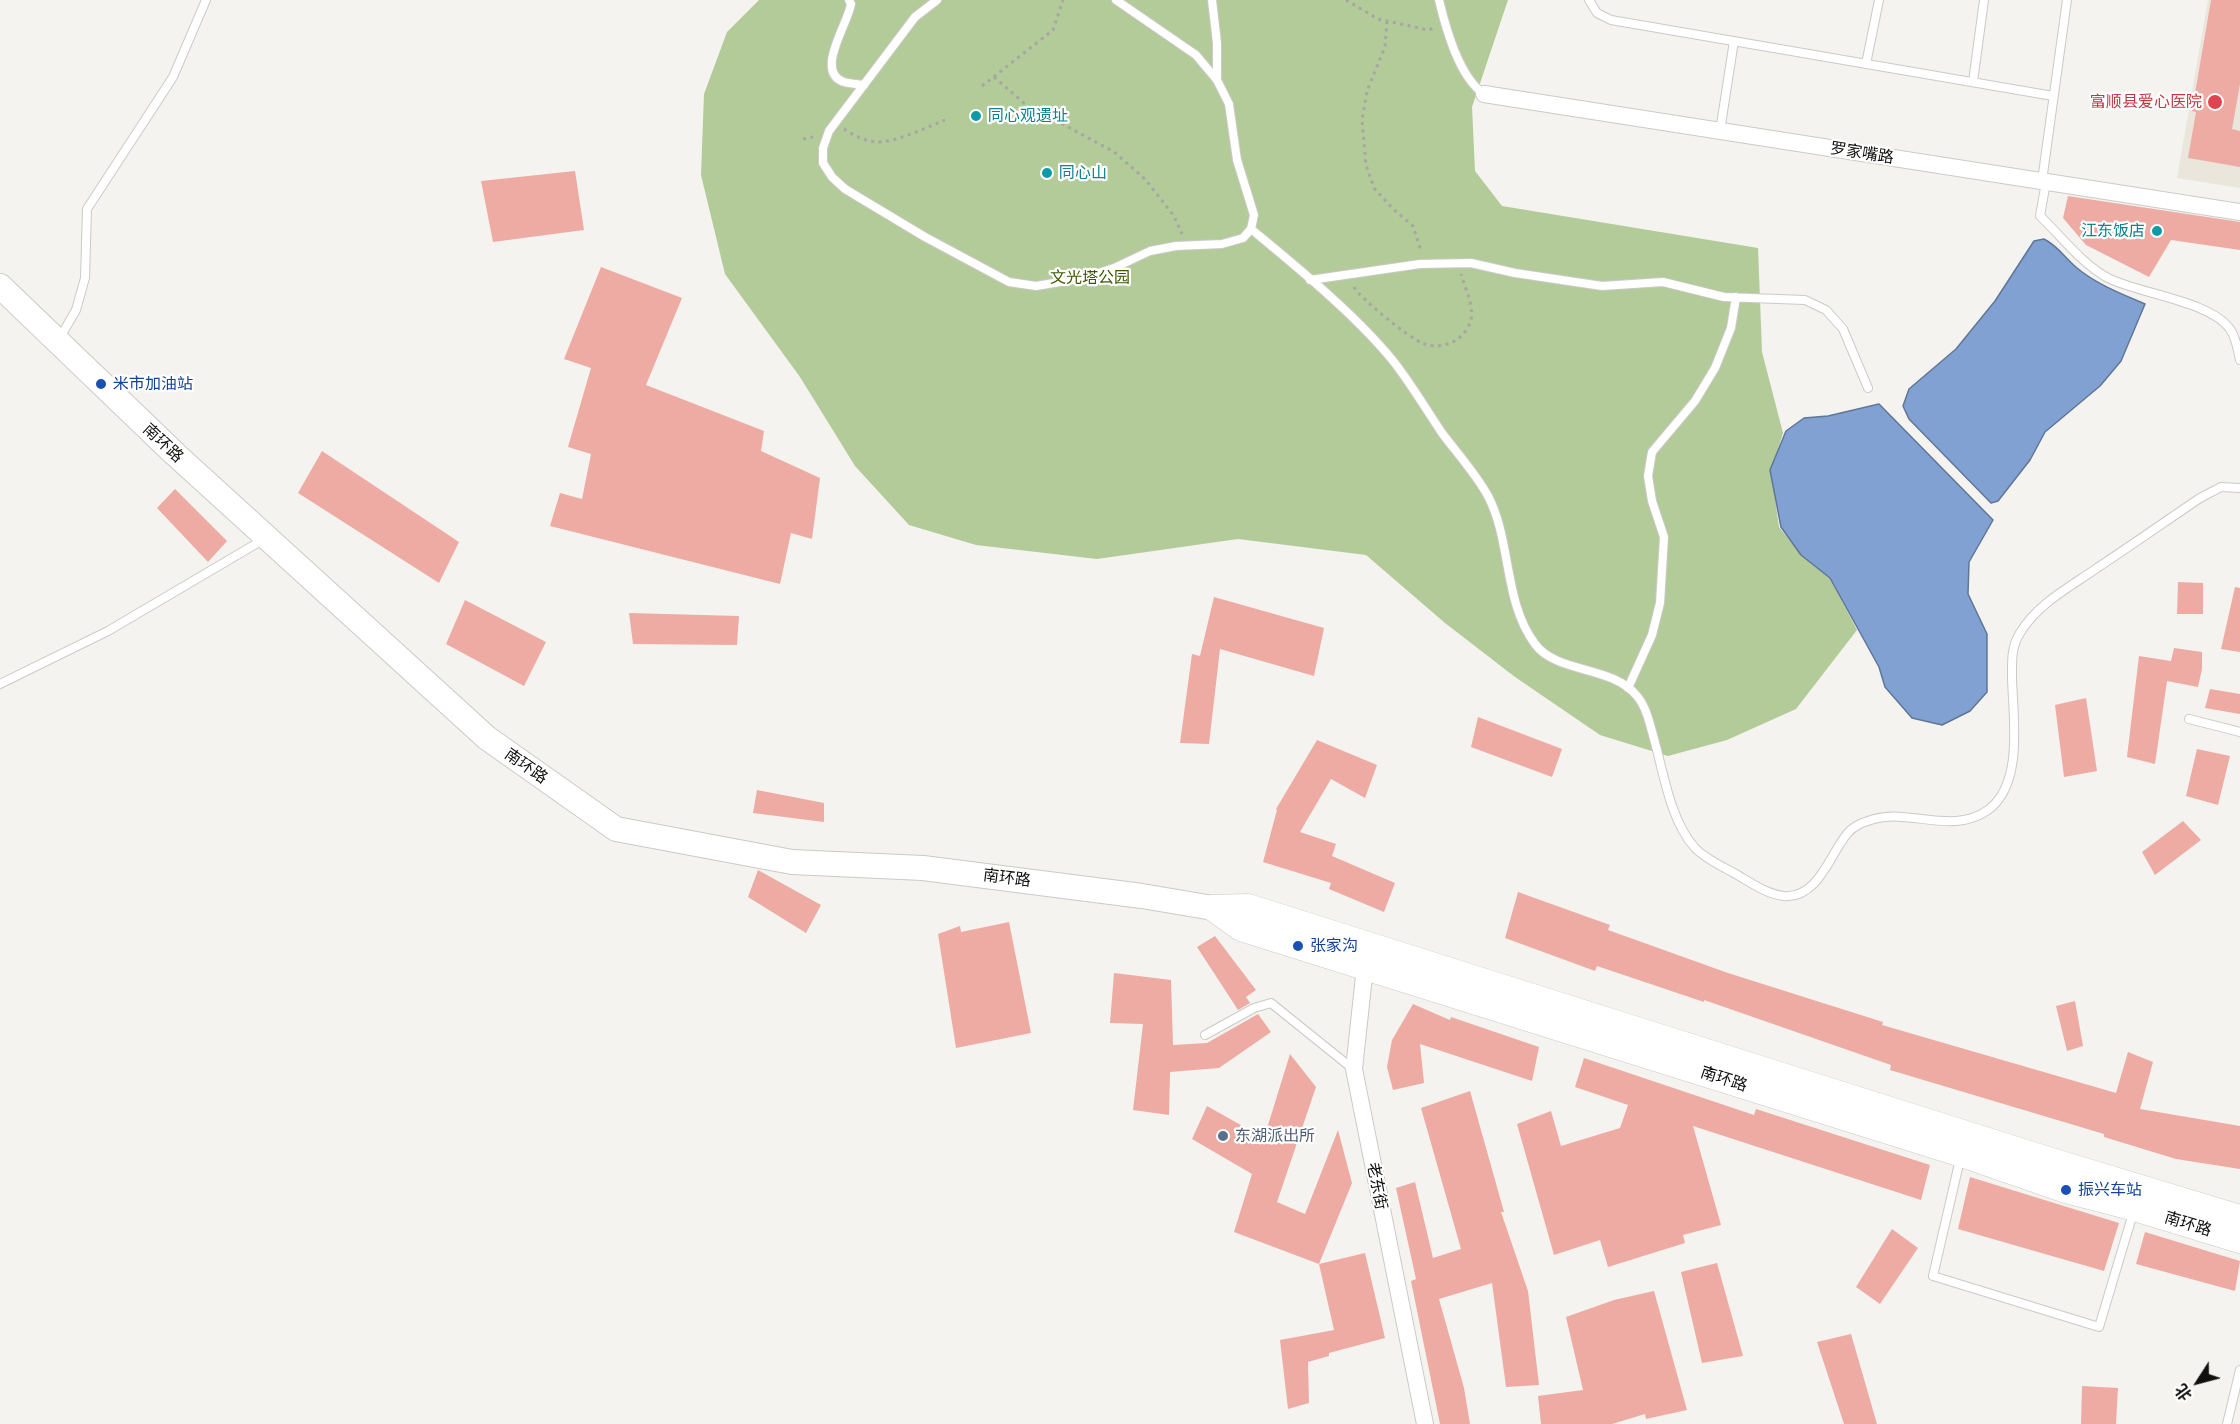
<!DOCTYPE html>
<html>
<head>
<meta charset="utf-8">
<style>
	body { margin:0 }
	#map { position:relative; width:2240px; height:1424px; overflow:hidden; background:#f4f3ef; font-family:"Golos Text","Noto Sans SC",sans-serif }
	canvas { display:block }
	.north { position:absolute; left:2168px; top:1352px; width:60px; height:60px; -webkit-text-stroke:4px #fff; paint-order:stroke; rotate:234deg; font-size:16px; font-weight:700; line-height:24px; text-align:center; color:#10100f }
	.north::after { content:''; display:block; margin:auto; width:21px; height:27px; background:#10100f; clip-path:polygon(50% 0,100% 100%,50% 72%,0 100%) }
</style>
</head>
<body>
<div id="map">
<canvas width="2240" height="1424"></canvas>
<div class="north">北</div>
</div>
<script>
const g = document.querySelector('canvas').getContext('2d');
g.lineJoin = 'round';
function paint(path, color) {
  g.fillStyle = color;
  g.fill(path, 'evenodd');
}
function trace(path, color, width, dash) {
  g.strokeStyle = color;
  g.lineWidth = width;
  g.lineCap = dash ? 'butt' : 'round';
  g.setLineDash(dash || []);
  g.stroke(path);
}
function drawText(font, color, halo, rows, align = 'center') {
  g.font = font + ' "Golos Text","Noto Sans SC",sans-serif';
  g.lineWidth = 4.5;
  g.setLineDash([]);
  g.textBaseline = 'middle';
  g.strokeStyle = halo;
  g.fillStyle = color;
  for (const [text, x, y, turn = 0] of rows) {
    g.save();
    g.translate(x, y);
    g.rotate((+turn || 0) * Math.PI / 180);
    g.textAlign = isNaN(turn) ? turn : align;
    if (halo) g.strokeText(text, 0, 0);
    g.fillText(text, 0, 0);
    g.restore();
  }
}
paint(new Path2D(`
	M 2208,0 L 2240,0 L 2240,188 L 2177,178 Z`), '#eae6dc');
paint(new Path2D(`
	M 759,0 L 1508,0 L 1472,107 L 1475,171 L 1502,206 L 1758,248 L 1762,352 L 1783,433 L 1771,471 L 1779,527 L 1801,554 L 1830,578 L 1857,630 L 1796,709 L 1727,740 L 1668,756 L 1600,735 L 1515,677 L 1445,623 L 1366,555 L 1238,539 L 1097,559 L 976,545 L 909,525 L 855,466 L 800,377 L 725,274 L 701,175 L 704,94 L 727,32 Z`), '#b3cb99');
const water = new Path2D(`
	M 2044,239 C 2058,246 2065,258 2077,268 C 2096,284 2122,294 2145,304 L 2121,361 L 2100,386 L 2045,432 L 2030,460 L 1998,501 L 1991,503 L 1909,419 L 1903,406 L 1909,389 L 1956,349 L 1995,301 L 2034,241 Z
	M 1879,404 L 1993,520 L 1969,562 L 1968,594 L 1987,634 L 1987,692 L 1970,711 L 1942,725 L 1912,718 L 1885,687 L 1879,667 L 1830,578 L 1801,555 L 1781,527 L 1770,470 L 1786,431 L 1804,418 L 1828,416 Z`);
paint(water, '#81a1d2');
trace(water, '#5f7698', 1.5);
paint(new Path2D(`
	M 2211,0 L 2240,0 L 2240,84 L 2232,129 L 2240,131 L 2240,167 L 2188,158 L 2196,112 L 2192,111 Z
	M 575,171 L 584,230 L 493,242 L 481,181 Z
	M 2068,196 L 2240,222 L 2240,250 L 2171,240 L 2149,277 L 2086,245 L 2063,218 Z
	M 601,267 L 682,298 L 646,385 L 764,431 L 761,451 L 820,478 L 812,539 L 791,533 L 780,584 L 550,526 L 560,493 L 582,499 L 591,454 L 568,447 L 591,368 L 564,359 Z
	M 322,451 L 459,542 L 439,583 L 298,493 Z
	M 175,489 L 227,541 L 208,562 L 157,508 Z
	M 2178,582 L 2203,583 L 2203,614 L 2177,614 Z
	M 2235,587 L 2240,588 L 2240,652 L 2221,649 Z
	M 1214,597 L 1324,628 L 1314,676 L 1220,649 L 1209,744 L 1180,743 L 1192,654 L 1200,656 Z
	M 465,600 L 546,642 L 524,686 L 446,644 Z
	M 629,613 L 739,616 L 737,645 L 633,644 Z
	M 2174,648 L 2202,652 L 2202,669 L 2198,687 L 2167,681 L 2155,764 L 2127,757 L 2139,656 L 2171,661 Z
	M 2210,689 L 2240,694 L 2240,714 L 2205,708 Z
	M 2086,698 L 2097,771 L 2064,777 L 2055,705 Z
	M 1478,717 L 1562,749 L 1552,777 L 1471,747 Z
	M 1317,740 L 1377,765 L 1365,798 L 1331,779 L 1300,832 L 1336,844 L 1332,856 L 1395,883 L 1384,912 L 1329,889 L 1331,883 L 1263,862 L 1277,810 L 1276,809 Z
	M 2197,749 L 2230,756 L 2218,805 L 2186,796 Z
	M 757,790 L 824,803 L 824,822 L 753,813 Z
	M 2183,821 L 2201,840 L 2155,875 L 2142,852 Z
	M 758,870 L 821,905 L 806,933 L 748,897 Z
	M 1518,892 L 1610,925 L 1608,930 L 1728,973 L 1883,1022 L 1882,1025 L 2116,1093 L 2128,1052 L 2153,1062 L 2140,1109 L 2240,1126 L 2240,1169 L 2176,1159 L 2104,1137 L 2104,1134 L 1890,1070 L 1891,1065 L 1704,1000 L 1704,1002 L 1597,966 L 1595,971 L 1505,938 Z
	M 1009,922 L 1031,1033 L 956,1048 L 938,934 L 960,926 L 961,932 Z
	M 1215,936 L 1256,990 L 1246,997 L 1250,1003 L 1238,1010 L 1197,947 Z
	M 1114,973 L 1171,980 L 1173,1045 L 1207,1043 L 1258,1014 L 1271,1032 L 1219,1068 L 1170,1072 L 1169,1115 L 1133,1110 L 1143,1024 L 1110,1023 Z
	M 2075,1001 L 2083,1046 L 2067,1051 L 2056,1006 Z
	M 1413,1004 L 1450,1020 L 1451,1017 L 1539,1047 L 1532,1081 L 1420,1044 L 1424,1083 L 1393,1090 L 1387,1067 L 1392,1040 Z
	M 1290,1054 L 1316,1087 L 1277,1202 L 1305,1214 L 1338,1130 L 1352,1183 L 1319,1264 L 1234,1232 L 1252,1174 L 1192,1139 L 1207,1106 L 1264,1138 Z
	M 1584,1058 L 1754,1115 L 1756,1109 L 1930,1165 L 1921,1200 L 1693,1126 L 1721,1225 L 1683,1235 L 1685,1243 L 1608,1267 L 1600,1240 L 1554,1255 L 1517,1124 L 1551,1111 L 1561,1146 L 1620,1128 L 1628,1105 L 1575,1087 Z
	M 1470,1091 L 1504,1212 L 1501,1212 L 1528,1291 L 1539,1385 L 1506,1387 L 1492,1283 L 1439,1299 L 1464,1388 L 1470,1424 L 1440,1424 L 1411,1281 L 1416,1279 L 1396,1188 L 1415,1182 L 1433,1258 L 1461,1249 L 1421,1108 Z
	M 1970,1177 L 2119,1223 L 2104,1271 L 1958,1229 Z
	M 1892,1229 L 1918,1248 L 1880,1304 L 1856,1287 Z
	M 2145,1232 L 2240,1261 L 2235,1291 L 2136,1264 Z
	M 1365,1253 L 1385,1338 L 1329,1353 L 1329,1356 L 1308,1362 L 1309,1403 L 1288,1409 L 1280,1340 L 1334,1330 L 1319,1264 Z
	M 1717,1263 L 1743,1356 L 1702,1363 L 1681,1272 Z
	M 1654,1291 L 1687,1410 L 1646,1419 L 1645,1414 L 1612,1424 L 1541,1424 L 1538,1396 L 1583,1390 L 1566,1317 L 1614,1300 Z
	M 1851,1334 L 1877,1424 L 1844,1424 L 1817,1342 Z
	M 2082,1386 L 2118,1388 L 2116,1424 L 2081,1424 Z`), '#eeaba3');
const lane = new Path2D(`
	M 849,0 L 851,4 C 848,24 814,72 844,82 C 850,84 858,84 864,85
	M 937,0 L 915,17 L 829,131 L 823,148 L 823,163 L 832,177 L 845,189 L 925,237 L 1009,282 L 1036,286 L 1084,278 L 1114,268 L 1150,251 L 1176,246 L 1222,244 L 1243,238 L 1251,229 L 1254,215 L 1237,160 L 1229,104 L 1217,80 L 1196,55 L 1116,0
	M 1212,0 L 1217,43 L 1217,80
	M 1439,0 C 1446,29 1459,77 1484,94
	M 1589,0 L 1597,13 L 1611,20 L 2053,96
	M 1866,64 L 1879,0
	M 1973,82 L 1984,0
	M 1720,131 L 1734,41
	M 2042,181 L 2067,0
	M 2046,182 L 2040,216 C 2061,236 2082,264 2108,278 C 2140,294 2210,301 2230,329 C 2236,337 2238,351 2240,360
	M 1251,229 C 1298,268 1356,315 1394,362 C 1411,384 1426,409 1442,433 C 1457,453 1476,474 1488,496 C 1512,542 1503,601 1535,644 C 1557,674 1612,665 1637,696 C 1647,708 1650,725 1654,739 C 1664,774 1670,820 1695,848 C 1706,859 1721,866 1734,873 C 1750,882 1766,894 1784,896 C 1818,899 1830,854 1847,834 C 1854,825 1864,822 1874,819 C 1911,809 1953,835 1988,810 C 2024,784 2013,717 2012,678 C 2012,662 2011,647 2020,633 C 2037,604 2070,587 2097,568 C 2132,545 2166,521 2200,498 L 2221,487 L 2240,488
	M 1310,280 L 1420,264 L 1471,263 L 1515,273 L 1602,286 L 1663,282 L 1724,297 L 1805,300 L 1826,310 L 1843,329 L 1868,388
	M 58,341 L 76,310 L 85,278 L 87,209 L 173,77 L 206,0
	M 0,684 L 108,631 L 266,538
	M 1628,688 L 1652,635 L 1660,603 L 1664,537 L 1652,501 L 1648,476 L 1652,452 L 1695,401 L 1715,368 L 1731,328 L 1736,297
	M 2189,719 L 2240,732
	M 1205,1035 L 1254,1008 L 1271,1003 L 1353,1069
	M 1961,1155 L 1933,1276 L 2099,1327 L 2134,1210
	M 2227,1424 L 2240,1370`);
const street = new Path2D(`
	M 1484,94 L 2240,212
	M 1368,959 L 1365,967 L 1354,1069 L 1425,1424`);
const secondary = new Path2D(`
	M 0,286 L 175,454 L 487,738 L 616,829 L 792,862 L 923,868 L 1142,896 L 1213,908`);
const primary = new Path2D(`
	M 1213,908 L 1241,928 L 1962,1154 L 2066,1190 L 2135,1208 L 2240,1240
	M 1213,908 L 1248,907 L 2048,1160 L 2240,1218`);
trace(lane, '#cbcac7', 10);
trace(street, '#cbcac7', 18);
trace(secondary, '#cbcac7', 26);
trace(primary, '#cbcac7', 27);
trace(new Path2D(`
	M 1346,0 L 1378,19 L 1428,30 L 1435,28
	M 1387,21 L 1385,47 L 1367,91 L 1362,120 L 1366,165 L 1374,188 L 1393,209 L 1413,226 L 1421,251
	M 994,77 L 1024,103 L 1114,152 L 1145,179 L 1174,216 L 1182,234
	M 982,86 L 1053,30 L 1063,0
	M 844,129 C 853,135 865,141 876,142 C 894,143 928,127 945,120
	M 803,139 L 813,137
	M 1354,287 C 1362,300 1408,337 1422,343 C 1434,348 1447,346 1458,339 C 1463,335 1470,326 1471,320 C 1474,305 1465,288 1461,274`), '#a6a6a3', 3, [3, 4.5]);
trace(lane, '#fff', 8);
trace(street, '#fff', 16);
trace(secondary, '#fff', 24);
trace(primary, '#fff', 26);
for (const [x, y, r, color] of [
	[2215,102,8,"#e0444e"],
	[976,116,6,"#0f9aa8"],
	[1047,173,6,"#0f9aa8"],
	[2157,231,6,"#0f9aa8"],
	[101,384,6,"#1a4fb4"],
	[1298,946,6,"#1a4fb4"],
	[1223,1136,6,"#5c6f8a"],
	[2066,1190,6,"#1a4fb4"]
]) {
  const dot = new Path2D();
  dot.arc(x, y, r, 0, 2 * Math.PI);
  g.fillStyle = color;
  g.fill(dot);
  trace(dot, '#fff', 2);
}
drawText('16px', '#be3a42', '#fff', [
	["富顺县爱心医院",2202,102]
], 'right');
drawText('16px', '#0d838f', '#fff', [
	["同心观遗址",988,116],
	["同心山",1059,173],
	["江东饭店",2145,231,"right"]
], 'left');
drawText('16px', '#10100f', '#fff', [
	["罗家嘴路",1862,153,9],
	["南环路",163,443,43],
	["南环路",526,766,35],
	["南环路",1007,878,7],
	["南环路",1724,1079,18],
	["老东街",1377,1186,79],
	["南环路",2188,1224,17]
]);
drawText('16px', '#3b5801', '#fff', [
	["文光塔公园",1090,278]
]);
drawText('16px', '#164399', '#fff', [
	["米市加油站",113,384],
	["张家沟",1310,946],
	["振兴车站",2078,1190]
], 'left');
drawText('16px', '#4e5e75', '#fff', [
	["东湖派出所",1235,1136]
], 'left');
</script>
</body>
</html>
